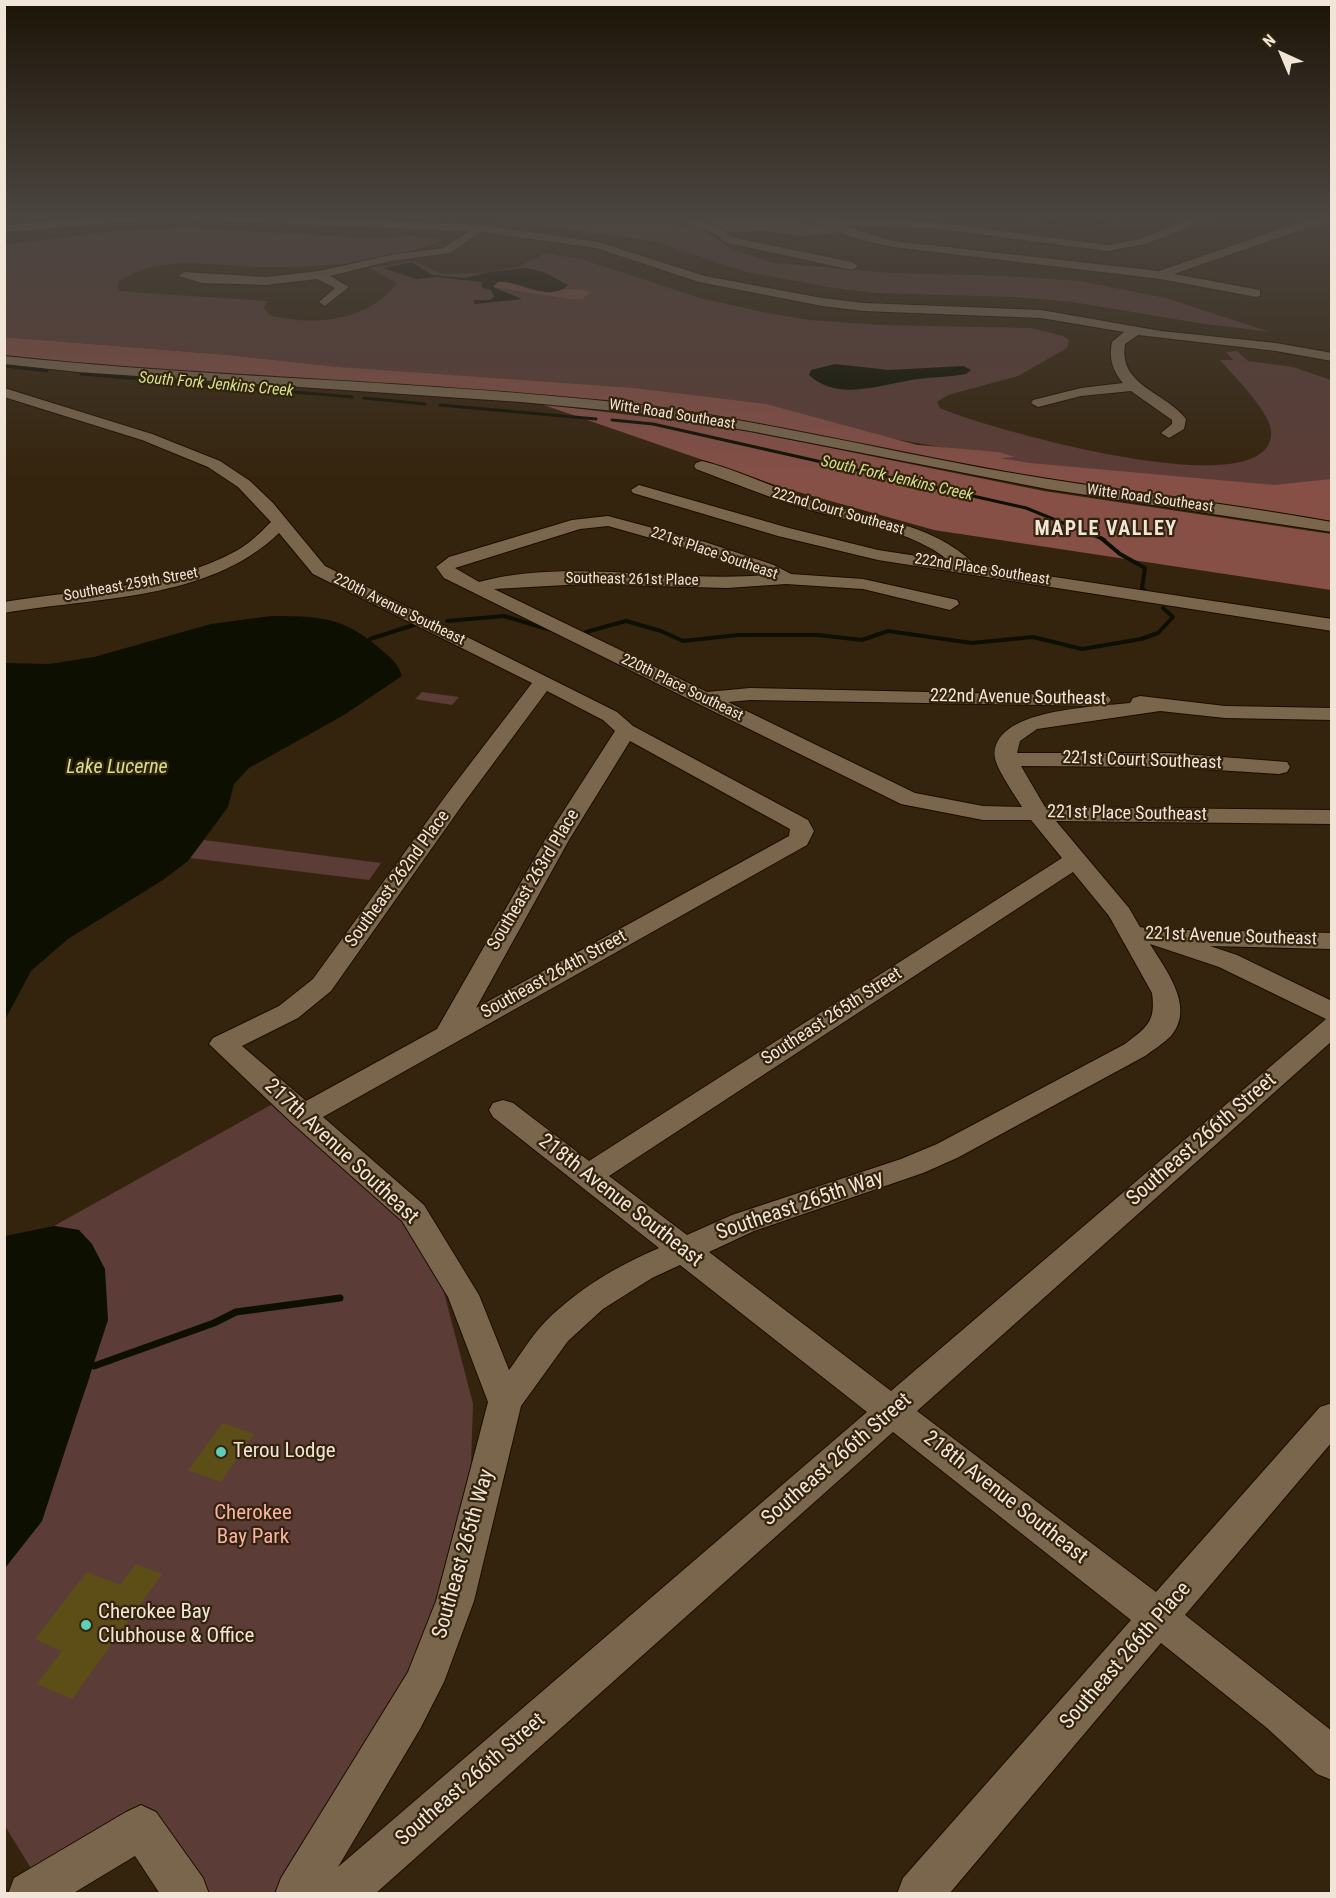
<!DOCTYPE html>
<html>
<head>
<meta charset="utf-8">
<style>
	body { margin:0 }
	#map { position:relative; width:1336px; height:1898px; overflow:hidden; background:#35240d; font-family:"Roboto Condensed",sans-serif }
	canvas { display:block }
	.frame { position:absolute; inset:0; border:6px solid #f1e5d8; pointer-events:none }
	.north { position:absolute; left:1252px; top:24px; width:60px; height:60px; -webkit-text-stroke:4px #35240d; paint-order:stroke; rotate:316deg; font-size:16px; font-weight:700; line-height:24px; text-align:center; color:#f1e5d8 }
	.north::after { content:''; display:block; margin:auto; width:21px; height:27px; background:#f1e5d8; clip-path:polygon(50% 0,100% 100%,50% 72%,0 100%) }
</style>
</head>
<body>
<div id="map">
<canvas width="1336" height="1898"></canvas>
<div class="frame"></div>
<div class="north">N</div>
</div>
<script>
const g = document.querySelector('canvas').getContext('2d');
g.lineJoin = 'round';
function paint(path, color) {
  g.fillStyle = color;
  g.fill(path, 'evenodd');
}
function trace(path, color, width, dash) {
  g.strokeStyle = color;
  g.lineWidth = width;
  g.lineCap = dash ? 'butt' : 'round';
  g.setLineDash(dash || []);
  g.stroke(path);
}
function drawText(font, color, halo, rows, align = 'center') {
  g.font = font + ' "Roboto Condensed",sans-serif';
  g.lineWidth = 4.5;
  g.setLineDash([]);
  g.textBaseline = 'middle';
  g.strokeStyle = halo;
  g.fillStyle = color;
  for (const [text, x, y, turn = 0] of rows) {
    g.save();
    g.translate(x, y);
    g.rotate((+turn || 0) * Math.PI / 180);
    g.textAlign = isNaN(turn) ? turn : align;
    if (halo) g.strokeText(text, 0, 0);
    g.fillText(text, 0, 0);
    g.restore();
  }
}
paint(new Path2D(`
	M 481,216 L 636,216 L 702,230 L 735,251 L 776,263 L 891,273 L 1009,276 L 1079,281 L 1166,298 L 1270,332 L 1198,323 L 1073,302 L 1014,297 L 875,293 L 834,288 L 746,272 L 657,242 Z
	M 189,228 L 369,238 L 412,236 L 443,240 C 387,263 320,268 259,267 C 222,266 180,258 144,269 C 136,272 127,277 119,281 L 118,291 L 267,301 L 264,308 L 270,315 C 312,327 370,321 397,283 L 369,268 L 414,261 L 441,274 L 479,273 L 519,267 L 546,253 L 584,260 L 700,298 L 763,312 L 809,320 L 882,325 L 1031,328 L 1063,336 L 1069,340 L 1067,348 L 1018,376 L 948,395 L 937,402 L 940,408 C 979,426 1278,513 1271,430 C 1269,411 1233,375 1220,360 L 1233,360 L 1226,352 L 1237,351 L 1248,361 L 1293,367 L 1331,380 L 1331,483 L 1310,487 L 1112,478 L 873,435 L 339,367 L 228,355 L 5,337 L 4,245 L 115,231 Z
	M 422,692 L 459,697 L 452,705 L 415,699 Z
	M 204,840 L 381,863 L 369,880 L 190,858 Z
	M 278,1101 L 409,1214 L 434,1254 L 473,1404 L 471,1463 L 454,1578 L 404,1689 L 275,1893 L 210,1893 L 146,1806 L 32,1870 L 5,1826 L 5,1568 L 42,1521 L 58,1465 L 90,1377 L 79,1230 L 54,1226 Z`), '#5c3c36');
paint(new Path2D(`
	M 644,216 C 699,216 791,206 839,231 L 831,234 L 801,236 L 765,231 L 714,232 L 696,229 L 686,223 Z
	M 497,282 C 512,280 525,290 539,291 C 558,292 573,286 592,292 L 582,299 L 570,299 L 492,287 Z
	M 4,337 L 228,355 L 339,367 L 633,388 L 766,404 L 917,445 L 998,452 L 1015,457 L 1001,458 L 1030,463 L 1274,485 L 1331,479 L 1331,522 L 1033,480 L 592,400 L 87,364 L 5,355 Z
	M 541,404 L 727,427 L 1044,491 L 1331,534 L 1331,590 L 934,530 L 784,488 Z`), '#865047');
paint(new Path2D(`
	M 1000,216 L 1131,216 L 1087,228 Z
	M 412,262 L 432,275 L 464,278 L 489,272 L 525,268 L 544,272 L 568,285 C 549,304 518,279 498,282 L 493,287 L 522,299 L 475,304 L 473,300 L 490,300 L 494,297 L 491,290 L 481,287 L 482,282 L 437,277 L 416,279 L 383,268 Z
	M 835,364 L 889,370 L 964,366 L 971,370 L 966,374 C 950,377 934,377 918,379 C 884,383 839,403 809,375 L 811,370 Z
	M 271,616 C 317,616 343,616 379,648 C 390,657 398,663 402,676 L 344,715 L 249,768 L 234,784 L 228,807 L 188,861 L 163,880 L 68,939 L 31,971 L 5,1020 L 5,663 L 49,664 L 94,657 L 211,624 Z
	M 54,1226 L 79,1230 L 92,1244 L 105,1269 L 108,1320 L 42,1521 L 5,1568 L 5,1236 Z`), '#0d1000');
trace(new Path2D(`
	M 4,366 L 47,371
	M 81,374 L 352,397
	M 364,398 L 425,404
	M 440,405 L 596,419
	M 612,420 L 653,424 L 1026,508 L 1105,540`), '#0d1000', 3);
trace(new Path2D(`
	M 1101,538 L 1120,554 L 1145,568 L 1142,588 L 1146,592
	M 447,621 L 504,616 L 551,630
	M 586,632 L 626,621 L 661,631 L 683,641 L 738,635 L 818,635 L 862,640 L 888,631 L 972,643 L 1033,637 L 1082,649 L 1141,639 L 1158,633 L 1173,617 L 1163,608
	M 370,639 L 417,624`), '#0d1000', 4);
trace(new Path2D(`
	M 94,1366 L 214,1323 L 236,1312 L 340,1298`), '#0d1000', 7);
paint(new Path2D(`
	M 223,1423 L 254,1434 L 221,1482 L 188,1470 Z
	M 136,1564 L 162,1574 L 72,1699 L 37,1684 L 62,1651 L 35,1639 L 87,1572 L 120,1585 Z`), '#5d4e18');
const minor = new Path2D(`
	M 98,216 L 268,216 L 480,225 L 598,242 L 705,276 L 822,298 L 864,303 L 1041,310 L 1161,331 L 1276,343 L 1332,353 L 1332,361 L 1276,351 L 1138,335 L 1125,344 C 1118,386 1166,392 1186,419 L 1184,429 L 1169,438 L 1161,433 L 1172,424 L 1172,420 L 1131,391 L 1081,396 L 1038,407 L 1031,403 L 1033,400 L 1081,388 L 1123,383 C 1112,370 1109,359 1112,342 L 1124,332 L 1041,318 L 864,311 L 822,306 L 699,282 L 596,248 L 481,232 L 450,253 L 391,261 L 330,276 L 349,287 L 325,306 L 319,302 L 335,288 L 317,279 L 266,285 L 202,283 L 178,276 L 184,272 L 266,277 L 319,271 L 391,255 L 443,248 L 469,231 L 162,219 L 4,232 L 4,226 Z
	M 670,216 C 688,216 719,222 731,237 L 852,262 L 858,266 L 852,270 L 723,242 L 718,235 Z
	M 790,216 L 932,222 L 1107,245 L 1140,239 L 1199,216 L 1215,216 L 1146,244 L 1107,251 L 932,228 L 843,226 L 893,241 L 1159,271 L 1318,216 L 1332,216 L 1332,219 L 1174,274 L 1260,290 L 1260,296 L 1256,297 L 1160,279 L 893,247 L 865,241 Z
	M 4,356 C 201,377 398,380 595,400 C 734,413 869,448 1006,472 C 1114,491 1223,502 1332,522 L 1332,532 L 1047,489 L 750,431 L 647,414 L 521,402 L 78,372 L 4,364 Z
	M 4,388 L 152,434 L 220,461 L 250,481 L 273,503 L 325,566 L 617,712 L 633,726 L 808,820 L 814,831 L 807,845 L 323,1117 L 424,1205 L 479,1295 L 509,1370 C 521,1354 532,1335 546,1321 C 578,1289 617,1266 659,1248 L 493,1117 L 489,1110 L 493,1103 L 503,1100 L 513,1103 L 589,1161 L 1062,858 L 1031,820 L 983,820 L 901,804 L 444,578 L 436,567 L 449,557 L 572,520 L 608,516 L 705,542 L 774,565 L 791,574 L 863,579 L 957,600 L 959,604 L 950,610 L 863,589 L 786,584 L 727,588 L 584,584 L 494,589 L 707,692 L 750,688 L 1108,696 L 1111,700 L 1108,704 L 1101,706 L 750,700 L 728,702 L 915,793 L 983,806 L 1022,807 C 1015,795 997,770 995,758 C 989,708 1098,707 1130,703 L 1133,698 L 1140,696 L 1225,706 L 1332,708 L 1332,720 L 1225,718 L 1160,711 L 1037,729 L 1020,741 L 1017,753 L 1170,753 L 1287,762 L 1290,767 L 1287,772 L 1279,774 L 1170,767 L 1021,766 L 1045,807 L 1332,810 L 1332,824 L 1056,821 L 1129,908 L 1140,927 L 1174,934 L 1184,930 L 1332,933 L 1332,949 L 1210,946 L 1237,955 L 1332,1001 L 1332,1041 L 917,1411 L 1156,1592 L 1320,1407 L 1332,1403 L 1332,1442 L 1185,1615 L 1332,1731 L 1332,1780 L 1317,1774 L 1267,1728 L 1161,1643 L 949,1894 L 897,1894 L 903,1878 L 1131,1620 L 893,1432 L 375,1894 L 275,1894 L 281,1878 L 408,1672 L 436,1601 L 488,1402 L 448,1297 L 402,1221 L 292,1123 L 209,1044 L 213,1038 L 279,1006 L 313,979 L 447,794 L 532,683 L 313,574 L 279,533 C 209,601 95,597 4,613 L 4,602 C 80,589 167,589 236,551 C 249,544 260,533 271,522 L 238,487 L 208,467 L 142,440 L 4,397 ZM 608,526 L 693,550 L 766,575 C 675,583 566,558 479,582 L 455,568 L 580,529 ZM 547,691 L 603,720 L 615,731 L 545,840 L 437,1029 L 306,1101 L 242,1046 L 298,1018 L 331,991 L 463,804 ZM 630,741 L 790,829 L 789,836 L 476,1008 L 569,840 ZM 1073,872 L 1109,916 L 1152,993 C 1156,1022 1147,1027 1125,1044 L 937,1144 L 901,1159 L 732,1215 L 687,1235 L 609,1176 ZM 1150,944 L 1219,967 L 1326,1019 L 891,1391 L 709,1252 L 754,1231 L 923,1173 L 957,1158 L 1145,1056 C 1153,1050 1164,1043 1171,1036 C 1196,1007 1165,969 1150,944 ZM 680,1265 L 867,1412 L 338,1867 L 420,1729 L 444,1682 L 474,1601 L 521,1406 L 568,1341 L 603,1309 L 652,1278 Z
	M 702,461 C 739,470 774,488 810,500 C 865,517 933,522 975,565 L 1332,619 L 1332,631 L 878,560 L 778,536 L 633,493 L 631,490 L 639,485 L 789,528 L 878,550 L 949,561 C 912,529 847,522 800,507 C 765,496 731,482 696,469 L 694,466 L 696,463 Z
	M 141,1805 L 156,1812 L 203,1878 L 209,1894 L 160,1894 L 135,1856 L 72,1894 L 8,1894 L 14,1878 L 126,1812 Z`);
trace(minor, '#1c0c00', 2);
paint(minor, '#79664d');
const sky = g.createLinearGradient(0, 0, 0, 482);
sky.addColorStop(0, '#1d1407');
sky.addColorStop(0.45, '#4b4540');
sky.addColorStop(1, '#4b454000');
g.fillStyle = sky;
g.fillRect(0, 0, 1336, 482);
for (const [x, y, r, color] of [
	[221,1452,6,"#5cceba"],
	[86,1625,6,"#5cceba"]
]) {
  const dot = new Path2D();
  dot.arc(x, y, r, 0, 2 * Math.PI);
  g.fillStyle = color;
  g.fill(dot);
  trace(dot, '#35240d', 2);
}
drawText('15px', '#f1e5d8', '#35240d', [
	["Witte Road Southeast",672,415,9],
	["Witte Road Southeast",1150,499,8],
	["222nd Court Southeast",838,512,16],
	["221st Place Southeast",714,554,19],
	["222nd Place Southeast",982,570,9],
	["Southeast 261st Place",632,580,1],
	["Southeast 259th Street",131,585,-10],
	["220th Avenue Southeast",399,610,26],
	["220th Place Southeast",682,688,26]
]);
drawText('italic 16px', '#d3e08e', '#35240d', [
	["South Fork Jenkins Creek",216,385,5],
	["South Fork Jenkins Creek",897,479,13]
]);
drawText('18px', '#f1e5d8', '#35240d', [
	["222nd Avenue Southeast",1018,698,1],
	["221st Court Southeast",1142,761,2],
	["221st Place Southeast",1127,814,1],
	["Southeast 262nd Place",398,879,-54],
	["Southeast 263rd Place",534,880,-59],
	["221st Avenue Southeast",1231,937,2],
	["Southeast 264th Street",554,975,-29],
	["Southeast 265th Street",832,1017,-33]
]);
g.letterSpacing = '1.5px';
drawText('bold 20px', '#f1e5d8', '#35240d', [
	["MAPLE VALLEY",1106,530]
]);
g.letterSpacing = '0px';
drawText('italic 20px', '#d3e08e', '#35240d', [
	["Lake Lucerne",117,768]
]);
drawText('21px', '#f1e5d8', '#35240d', [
	["Southeast 266th Street",1202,1140,-41],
	["217th Avenue Southeast",341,1152,43],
	["218th Avenue Southeast",620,1201,38],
	["Southeast 265th Way",800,1206,-19],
	["Southeast 266th Street",837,1460,-41],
	["218th Avenue Southeast",1005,1498,38],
	["Southeast 265th Way",464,1554,-74],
	["Southeast 266th Place",1126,1656,-49],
	["Southeast 266th Street",471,1780,-41]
]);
drawText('21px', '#f1e5d8', '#35240d', [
	["Terou Lodge",233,1452],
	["Cherokee Bay",98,1613],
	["Clubhouse & Office",98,1637]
], 'left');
drawText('21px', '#f8b2a6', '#35240d', [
	["Cherokee",253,1514],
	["Bay Park",253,1538]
]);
</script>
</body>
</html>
